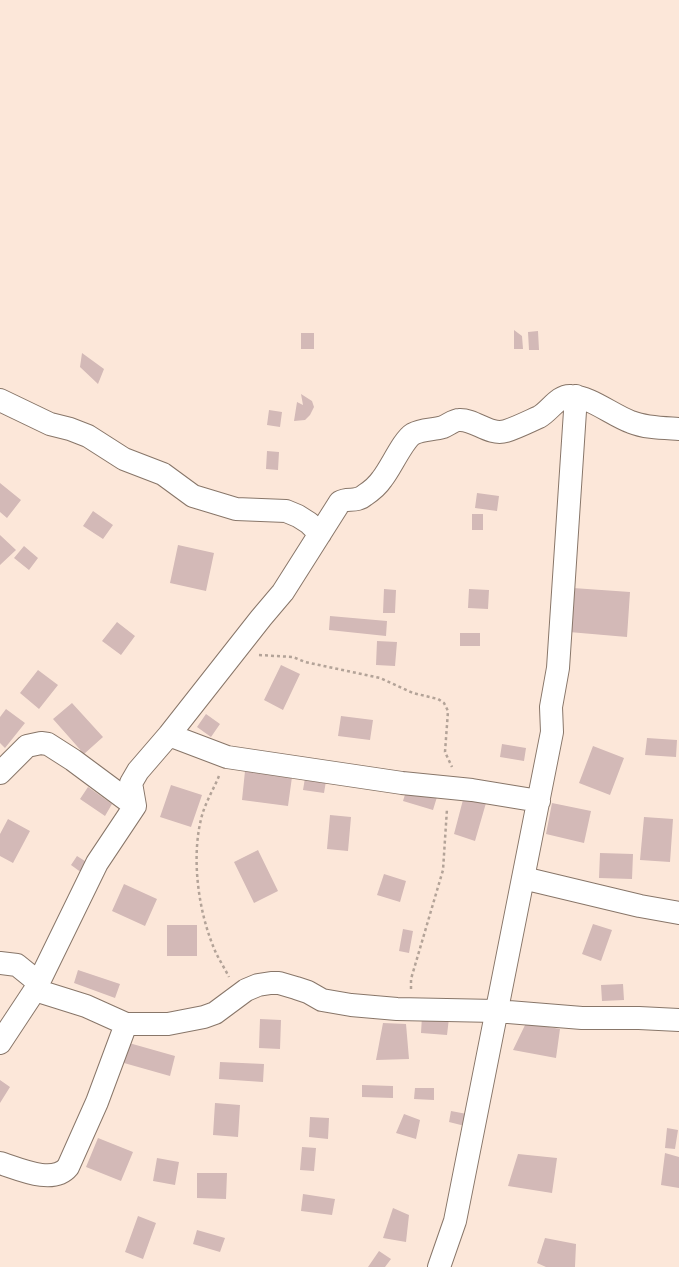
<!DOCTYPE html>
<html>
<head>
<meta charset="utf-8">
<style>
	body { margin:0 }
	canvas { display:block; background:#fce7d9 }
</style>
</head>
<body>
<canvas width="679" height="1267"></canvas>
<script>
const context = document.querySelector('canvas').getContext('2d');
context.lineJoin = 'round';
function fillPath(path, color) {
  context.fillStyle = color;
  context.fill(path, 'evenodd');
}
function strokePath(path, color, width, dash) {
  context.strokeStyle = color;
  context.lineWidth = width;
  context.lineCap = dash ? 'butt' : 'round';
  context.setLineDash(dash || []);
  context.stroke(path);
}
const building = new Path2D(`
	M514 330 522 336 523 349H514Z
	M538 331 539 350H529L528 332Z
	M301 333H314V349H301Z
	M82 353 104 369 98 384 80 367Z
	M301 394 312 401 314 407 310 415 305 420 294 421 297 402 303 405Z
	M269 410 282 412 280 427 267 425Z
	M267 451 279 452 278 470 266 469Z
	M0 483 21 500 7 518 0 512Z
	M477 493 499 496 497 511 475 508Z
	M93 511 113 525 103 539 83 526Z
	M472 514H483V530H472Z
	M0 535 16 550 0 565Z
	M178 545 214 553 206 591 170 583Z
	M24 546 38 558 29 570 14 558Z
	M573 588 630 592 627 637 569 632Z
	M384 589 396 590 395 613H383Z
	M469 589 489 590 488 609 468 608Z
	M330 616 387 621 386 636 329 630Z
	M117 622 135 636 121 655 102 641Z
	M460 633H480V646H460Z
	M377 641 397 642 395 666 376 665Z
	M281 665 300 674 283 710 264 700Z
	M38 670 58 685 39 709 20 693Z
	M72 703 103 737 84 754 53 719Z
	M6 709 25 723 5 748 0 743V717Z
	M206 714 220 724 211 737 197 727Z
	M341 716 373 720 370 740 338 736Z
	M647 738 677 740 676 757 645 755Z
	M502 744 526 748 524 761 500 757Z
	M593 746 624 758 610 795 579 783Z
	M245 771 292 777 288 806 242 800Z
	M305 778 326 781 324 793 303 790Z
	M171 785 202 795 191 827 160 817Z
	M88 787 112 804 105 816 80 799Z
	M407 788 437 797 433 810 403 801Z
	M464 796 486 803 475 841 454 834Z
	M552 803 591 811 584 843 546 834Z
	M330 815 351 817 348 851 327 849Z
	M644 817 673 819 670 862 640 860Z
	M8 819 30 831 13 863 0 856V834Z
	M258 850 278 891 254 903 234 862Z
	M600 853 633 854 632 879 599 878Z
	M77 856 88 863 82 873 71 865Z
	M384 874 406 881 400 902 377 895Z
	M124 884 157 899 145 926 112 911Z
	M593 924 612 930 601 961 582 954Z
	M167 925H197V956H167Z
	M403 929 413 931 409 953 399 951Z
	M78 970 120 984 115 998 74 983Z
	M623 984 624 1000 602 1001 601 985Z
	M422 1016 449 1018 447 1035 421 1033Z
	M260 1019 281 1020 280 1049 259 1048Z
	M383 1023 406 1024 409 1059 376 1060Z
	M526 1023 560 1029 556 1058 513 1050Z
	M129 1043 175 1056 170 1076 124 1063Z
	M220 1062 264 1064 263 1082 219 1079Z
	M0 1080 10 1087 0 1103Z
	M362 1085 393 1086V1098L362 1097Z
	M415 1088H434V1100L414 1099Z
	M215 1103 240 1105 238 1137 213 1135Z
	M451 1111 472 1115 469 1127 449 1122Z
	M404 1114 420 1120 416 1139 396 1133Z
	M310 1117 329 1118 328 1139 309 1137Z
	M667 1128 678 1130 675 1149 665 1148Z
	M98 1138 133 1152 121 1181 86 1167Z
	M302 1147 316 1148 314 1171 300 1170Z
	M665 1153 679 1157V1188L661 1185Z
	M518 1154 557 1158 552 1193 508 1186Z
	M157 1158 179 1162 175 1185 153 1181Z
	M197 1173H227L226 1199 197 1198Z
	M303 1194 335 1199 332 1215 301 1211Z
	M393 1208 409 1215 406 1242 383 1238Z
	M138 1216 156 1223 143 1259 125 1252Z
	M197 1230 225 1238 220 1252 193 1244Z
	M545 1238 576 1244 575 1267H546L537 1263Z
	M379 1251 391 1259 385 1267H368Z`);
const path = new Path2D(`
	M259 655 293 657 305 662 380 678 413 693 438 699 444 703 448 711 445 752 452 767
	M219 776C214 788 207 800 203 812 190 854 198 913 216 953 220 961 225 969 229 977
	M411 989V979L443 870 447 809`);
const minor = new Path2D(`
	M0 400 50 424 70 429 88 436 124 459 163 474 193 496 236 509 286 511 298 516 309 523 320 534
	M169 735 227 757 402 783 472 790 539 801
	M0 773 27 746 41 743 48 744 73 760 135 806
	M523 878 640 906 679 913
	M0 963 17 965 38 982
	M35 990 86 1006 126 1024H168L204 1017 215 1013 246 990 258 985 271 983H279L296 988 308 992 322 1000 351 1005 397 1009 496 1011 582 1018H639L679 1020
	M0 1043 35 990 97 863 135 806 131 783 138 771 169 735 261 618 283 592 340 502C348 497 356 503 365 495 371 491 378 485 382 479 391 468 403 440 413 434 422 429 433 430 443 427 448 425 454 420 459 420 475 419 489 436 506 431 516 428 530 421 539 417 550 411 558 395 571 396 591 397 612 415 631 422 646 428 663 428 679 429
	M0 1163C19 1169 53 1185 68 1167L97 1102 126 1024
	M439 1267 455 1221 552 732 551 707 558 668 576 396`);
fillPath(building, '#d3b9b7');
strokePath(minor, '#887669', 24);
strokePath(path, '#b3a398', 2.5, [3, 3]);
strokePath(minor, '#fff', 22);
</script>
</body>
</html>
